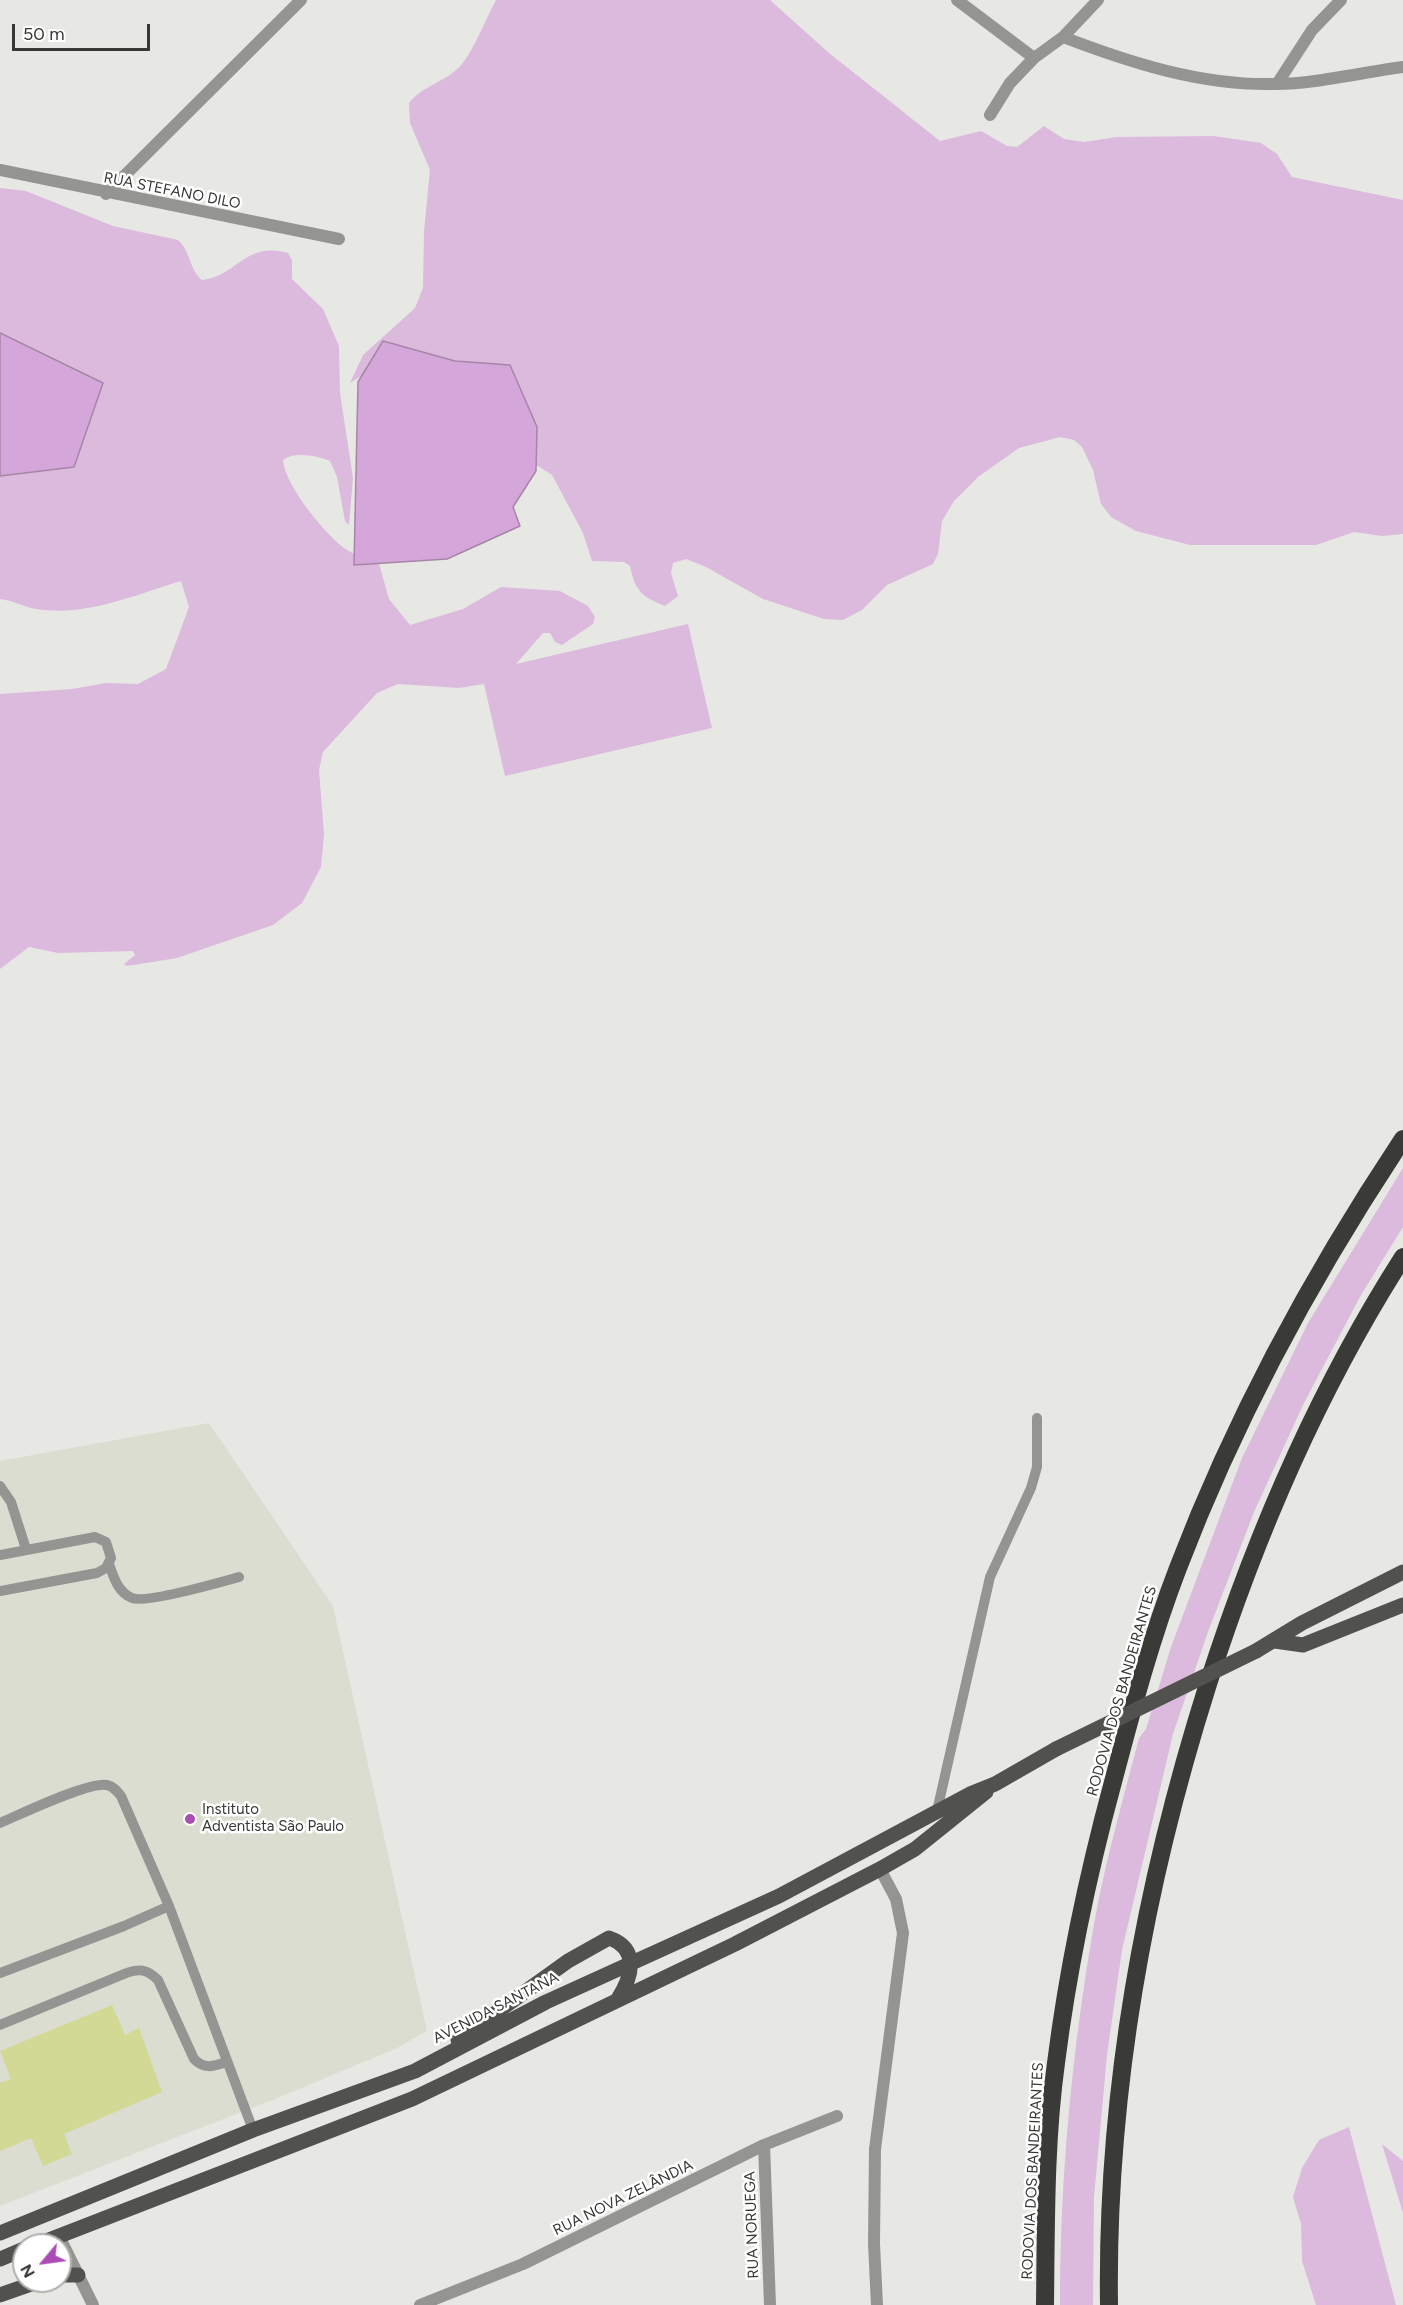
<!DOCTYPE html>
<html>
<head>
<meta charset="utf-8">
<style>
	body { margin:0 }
	#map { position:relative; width:1403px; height:2305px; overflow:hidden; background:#e7e8e3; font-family:Figtree,sans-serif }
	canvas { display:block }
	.north { position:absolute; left:12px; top:2233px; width:60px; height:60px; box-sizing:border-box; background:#fff; border:2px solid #afafae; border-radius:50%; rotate:241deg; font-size:16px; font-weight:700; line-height:24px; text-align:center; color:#373735 }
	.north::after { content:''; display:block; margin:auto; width:21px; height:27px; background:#ab4cb5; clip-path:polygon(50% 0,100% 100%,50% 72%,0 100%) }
	.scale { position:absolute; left:12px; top:24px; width:138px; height:27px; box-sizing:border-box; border:3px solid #373735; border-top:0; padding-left:8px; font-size:18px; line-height:21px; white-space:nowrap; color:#373735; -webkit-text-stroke:4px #fff; paint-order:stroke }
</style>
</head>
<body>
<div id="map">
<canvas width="1403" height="2305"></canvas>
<div class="north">N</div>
<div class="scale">50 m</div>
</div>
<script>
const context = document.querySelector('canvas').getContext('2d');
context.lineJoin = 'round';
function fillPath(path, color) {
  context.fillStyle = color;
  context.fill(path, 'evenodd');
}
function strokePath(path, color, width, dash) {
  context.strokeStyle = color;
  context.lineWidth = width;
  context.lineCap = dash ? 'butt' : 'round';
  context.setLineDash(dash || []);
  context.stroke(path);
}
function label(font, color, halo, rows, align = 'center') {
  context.font = font + ' Figtree,sans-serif';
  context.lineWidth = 5;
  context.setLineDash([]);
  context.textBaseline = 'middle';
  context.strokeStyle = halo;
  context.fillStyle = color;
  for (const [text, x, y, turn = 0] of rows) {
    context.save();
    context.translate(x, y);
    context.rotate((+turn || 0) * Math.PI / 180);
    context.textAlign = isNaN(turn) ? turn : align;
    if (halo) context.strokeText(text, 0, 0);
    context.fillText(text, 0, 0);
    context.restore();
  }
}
const built = new Path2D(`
	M209 1423 333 1606 427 2031 397 2048 280 2097 0 2206V1461Z`);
const green = new Path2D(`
	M496 0H770L829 53 940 141 981 131 1007 146 1017 147 1044 126 1064 139 1084 142 1117 137 1213 136 1261 143 1277 154 1292 177 1403 200V534L1382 536 1354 532 1316 545H1190L1136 531 1111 517 1101 504 1093 470 1082 447 1074 440 1060 437 1019 448 978 477 954 501 942 521 938 554 933 564 887 585 862 610 843 620 824 619 763 599 706 567 686 559 673 563 671 573 678 596 665 606C642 597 635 591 630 566L624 562 592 561 583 533 552 475 379 365 350 383 363 355 415 308 423 288 424 231 430 170 410 123 409 103C423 85 447 82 462 64 476 46 485 20 496 0Z
	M0 188 26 191 113 226 178 240C191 251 189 270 202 280 238 276 244 241 288 253L292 260V279L323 309 339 346 340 393 353 478 349 525 345 521 337 477 330 461C317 456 295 451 283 460 285 485 321 528 339 544 350 554 364 558 378 560L389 599 410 625 463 609 501 587 560 591 588 606 595 617 593 624 562 645 555 642 550 633H543L516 664 688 624 712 728 505 776 484 684 459 688 398 684 377 693 323 752 319 770 324 834 321 867 302 903 273 925 177 958 127 966 124 964 135 955 133 951 58 953 29 947 0 969V694L72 689 106 683 138 684 166 669 189 607 181 581C134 595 86 617 36 609 24 607 12 600 0 599V476L74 467 103 383 0 333Z
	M1403 1168V1227L1361 1295 1304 1403 1254 1512 1209 1629 1173 1734 1122 1950 1107 2055 1094 2197 1093 2305H1060C1060 2177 1072 2051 1094 1924 1105 1862 1123 1800 1139 1738L1146 1729 1171 1647 1242 1458 1308 1323Z
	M1349 2127 1396 2305H1316L1302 2261 1301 2224 1293 2197 1302 2168 1319 2140Z
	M1382 2144 1403 2161V2213Z`);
const water = new Path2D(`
	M0 333 103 383 74 467 0 476Z
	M383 341 455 361 510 365 537 427 536 471 513 507 520 526 447 559 354 565 358 382Z`);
const building = new Path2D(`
	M112 2005 125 2035 139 2028 162 2092 64 2134 72 2154 43 2166 31 2138 0 2151V2083L11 2079 0 2051Z`);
const service = new Path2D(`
	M0 1486 11 1502 26 1549
	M0 1555 95 1537 106 1542 111 1558 106 1568 97 1573 0 1591
	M109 1564C114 1578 118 1592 132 1598 145 1604 221 1582 239 1577
	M937 1811 990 1577 1031 1488 1037 1467V1418
	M0 1823C19 1815 89 1781 107 1785 113 1786 117 1791 121 1796L169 1906 253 2130
	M0 1973 124 1926 169 1906
	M0 2025 124 1974C139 1968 147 1969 158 1980L194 2059C204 2069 212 2067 226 2062`);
const minor = new Path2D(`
	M957 0 1034 58
	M1063 37C1131 63 1202 86 1276 84 1314 84 1364 72 1403 67
	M1277 84 1312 30 1341 0
	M990 115 1010 83 1034 58 1063 37 1098 0
	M0 170 339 239
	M106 194 301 0
	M764 2145 770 2305
	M59 2236 93 2305
	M420 2305 523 2264 764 2145 837 2116
	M877 2305 874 2244 875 2149 903 1933 896 1899 880 1869`);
const primary = new Path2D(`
	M1275 1641 1303 1645 1403 1605
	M1256 1651 1302 1623 1403 1572
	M458 2040 568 1961 609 1938C640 1949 632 1977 618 1999
	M0 2233 253 2130 415 2071 546 2002 779 1896 970 1794 995 1784 1056 1749
	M36 2245 412 2099 735 1944 880 1869 915 1849 986 1792
	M0 2259 24 2249
	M60 2275H78
	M0 2295 40 2281`);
const motorway = new Path2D(`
	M1045 2305C1046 2225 1045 2142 1056 2063 1068 1968 1088 1874 1113 1782 1132 1710 1151 1638 1178 1568 1236 1416 1313 1274 1403 1139
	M1109 2305C1106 2093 1144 1886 1208 1684 1256 1534 1318 1390 1403 1257`);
const primaryBridge = new Path2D(`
	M1056 1749 1256 1651`);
const markers = [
	[190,1819,6,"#ab4cb5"]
];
const streetNames = [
	["RUA STEFANO DILO",172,191,11],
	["RODOVIA DOS BANDEIRANTES",1122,1691,-74],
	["AVENIDA SANTANA",496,2008,-27],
	["RODOVIA DOS BANDEIRANTES",1033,2171,-87],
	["RUA NOVA ZELÂNDIA",623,2198,-26],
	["RUA NORUEGA",752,2225,-92]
];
const poiNames = [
	["Instituto",202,1810],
	["Adventista São Paulo",202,1827]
];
fillPath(built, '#dbddd1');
fillPath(green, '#dbbade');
fillPath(water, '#d5a6da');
strokePath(water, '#a685a8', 1.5);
fillPath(building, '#d1d995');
strokePath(service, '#949492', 10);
strokePath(minor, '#949492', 12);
strokePath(primary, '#51514e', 15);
strokePath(motorway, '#3a3a37', 18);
strokePath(primaryBridge, '#51514e', 15);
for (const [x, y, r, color] of markers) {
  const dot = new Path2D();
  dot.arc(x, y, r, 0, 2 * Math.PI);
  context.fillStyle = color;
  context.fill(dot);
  strokePath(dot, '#fff', 2);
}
label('15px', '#373735', '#fff', streetNames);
label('15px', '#373735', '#fff', poiNames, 'left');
</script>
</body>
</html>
